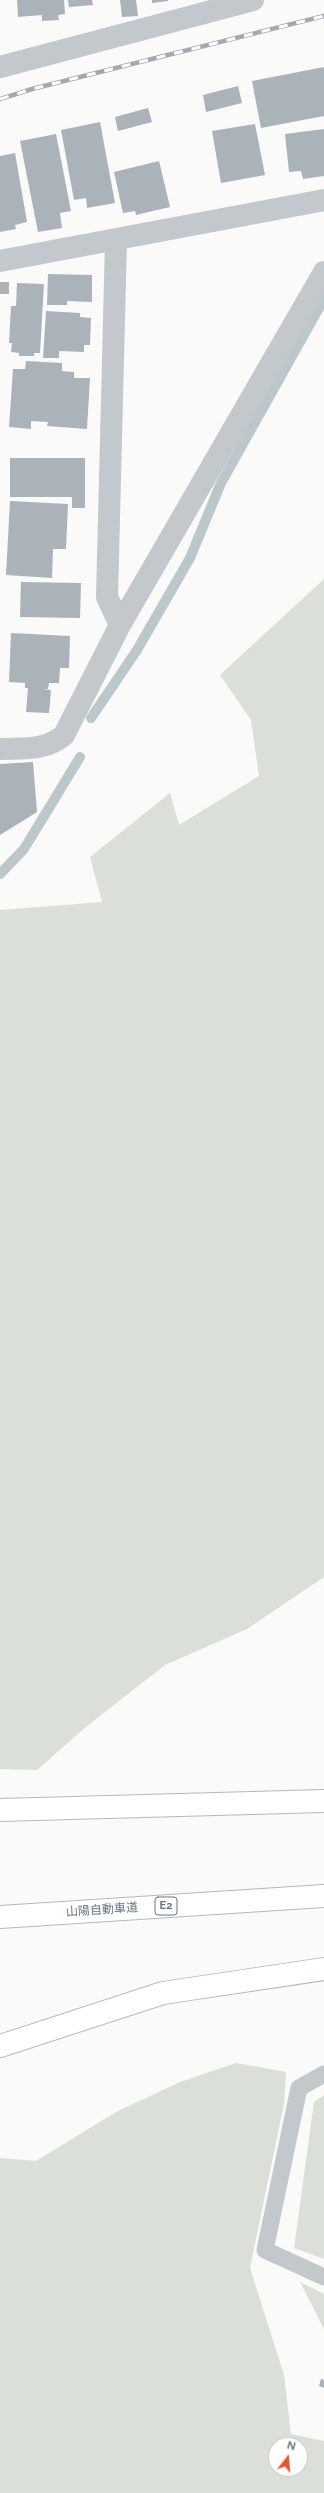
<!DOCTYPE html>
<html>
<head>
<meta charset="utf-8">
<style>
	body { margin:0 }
	#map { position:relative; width:324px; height:2493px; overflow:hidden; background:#fafaf8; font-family:Raleway,sans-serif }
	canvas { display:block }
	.north { position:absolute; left:268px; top:2437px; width:40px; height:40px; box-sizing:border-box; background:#fff; border:1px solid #c1c8cd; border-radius:50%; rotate:17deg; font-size:11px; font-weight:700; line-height:16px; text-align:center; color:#657683 }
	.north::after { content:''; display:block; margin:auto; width:14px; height:18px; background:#e4572e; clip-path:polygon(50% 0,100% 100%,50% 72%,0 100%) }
</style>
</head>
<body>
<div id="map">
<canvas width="324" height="2493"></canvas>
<div class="north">N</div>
</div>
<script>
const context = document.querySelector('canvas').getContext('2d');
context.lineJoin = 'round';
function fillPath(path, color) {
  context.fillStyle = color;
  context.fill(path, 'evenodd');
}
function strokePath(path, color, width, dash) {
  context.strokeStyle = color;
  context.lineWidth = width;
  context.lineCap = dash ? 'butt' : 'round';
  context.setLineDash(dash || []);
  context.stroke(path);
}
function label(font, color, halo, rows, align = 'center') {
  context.font = font + ' Raleway,"Noto Sans JP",sans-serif';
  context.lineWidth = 4;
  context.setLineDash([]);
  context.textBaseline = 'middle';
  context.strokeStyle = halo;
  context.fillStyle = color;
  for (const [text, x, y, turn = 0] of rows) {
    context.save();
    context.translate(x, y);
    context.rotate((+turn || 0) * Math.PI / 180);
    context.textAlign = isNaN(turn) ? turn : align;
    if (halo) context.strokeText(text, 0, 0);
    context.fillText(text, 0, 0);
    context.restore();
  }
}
const green = new Path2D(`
	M324 579V1577L247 1629 165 1665 87 1726 37 1770 0 1769V910L102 902 90 857 170 793 179 825 259 776 251 720 220 675Z
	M236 2063 286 2072 284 2104 250 2268 284 2375 291 2434 324 2441V2493H0V2158L36 2161 116 2112 180 2082ZM276 2445H300V2469H276Z
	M324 2095V2259L294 2248 314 2102Z
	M300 2282 324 2294V2329Z`);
const stream = new Path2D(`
	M91 718 137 650 190 558 221 483 324 299
	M0 874 24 849 80 757`);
const building = new Path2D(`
	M17 0H64L65 14 58 15 59 20 42 21V15L18 17Z
	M68 0H92L93 5 69 7Z
	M120 0H136L138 16 122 17Z
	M152 0H168V1L152 3Z
	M324 67V116L261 128 252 81Z
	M238 86 242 103 206 112 203 95Z
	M148 108 152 122 118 131 115 117Z
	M100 122 115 203 87 208 86 198 74 200 61 130Z
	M255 124 265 175 221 183 212 131Z
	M324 129V176L303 179 301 171 289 172 285 134Z
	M56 134 71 211 60 213 62 228 38 232 20 141Z
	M15 153 27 222 15 225 16 229 0 232V156Z
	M159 161 170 207 136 215 135 211 123 213 114 172Z
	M48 274 92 275V302L67 301V305H47Z
	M0 282H9V294H0Z
	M17 283 44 284 40 353H34V356H19V353L11 352 12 343H9L11 306H16Z
	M46 311 80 313V317L91 318 90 345H84V352L59 351V358H43Z
	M26 361 62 363V371L74 372V378H90L87 429 47 426 48 422 31 421V429L9 427 13 369H25Z
	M10 458H85V508H72V497H10Z
	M10 501 68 504 66 549H53L52 578 6 575Z
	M21 582 81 583 80 618 20 617Z
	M11 633 70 636 69 668H60L59 683H49L48 689H42L51 690 49 713 26 712 28 688H25V683L9 682Z
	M33 762 37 812 0 835V764Z
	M321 2379 324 2380V2388L319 2386Z`);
const lane = new Path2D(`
	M324 2074 299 2088 265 2250 324 2277`);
const street = new Path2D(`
	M0 67 253 0
	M116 241 107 597 120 625
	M0 261 324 200
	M0 749C23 748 46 751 64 735L120 625 324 272`);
const secondary = new Path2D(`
	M0 2046 163 1993 324 1969`);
const highway = new Path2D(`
	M0 1810 324 1801
	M0 1917 324 1896`);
const rail = new Path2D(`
	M0 99 32 89 324 16`);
const shields = [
	[166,1906,22]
];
const shieldNames = [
	["E2",166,1906]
];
const streetNames = [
	["山陽自動車道",102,1910,-4]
];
fillPath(green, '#dadfd7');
strokePath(stream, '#bbc7cb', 10);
fillPath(building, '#aab3b9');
strokePath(secondary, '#b3babf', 24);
strokePath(highway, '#b4b9bd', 24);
strokePath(lane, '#c3c8cc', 17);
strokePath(street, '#c3c8cc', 22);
strokePath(secondary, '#fff', 22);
strokePath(highway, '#fff', 22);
strokePath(rail, '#a2aab0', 4.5);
strokePath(rail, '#fff', 3, [9]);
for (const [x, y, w] of shields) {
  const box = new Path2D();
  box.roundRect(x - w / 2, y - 9, w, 18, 3);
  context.fillStyle = '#fff';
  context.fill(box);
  strokePath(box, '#657683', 1);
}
label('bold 11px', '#657683', null, shieldNames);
label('12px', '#657683', '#fff', streetNames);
</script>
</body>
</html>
